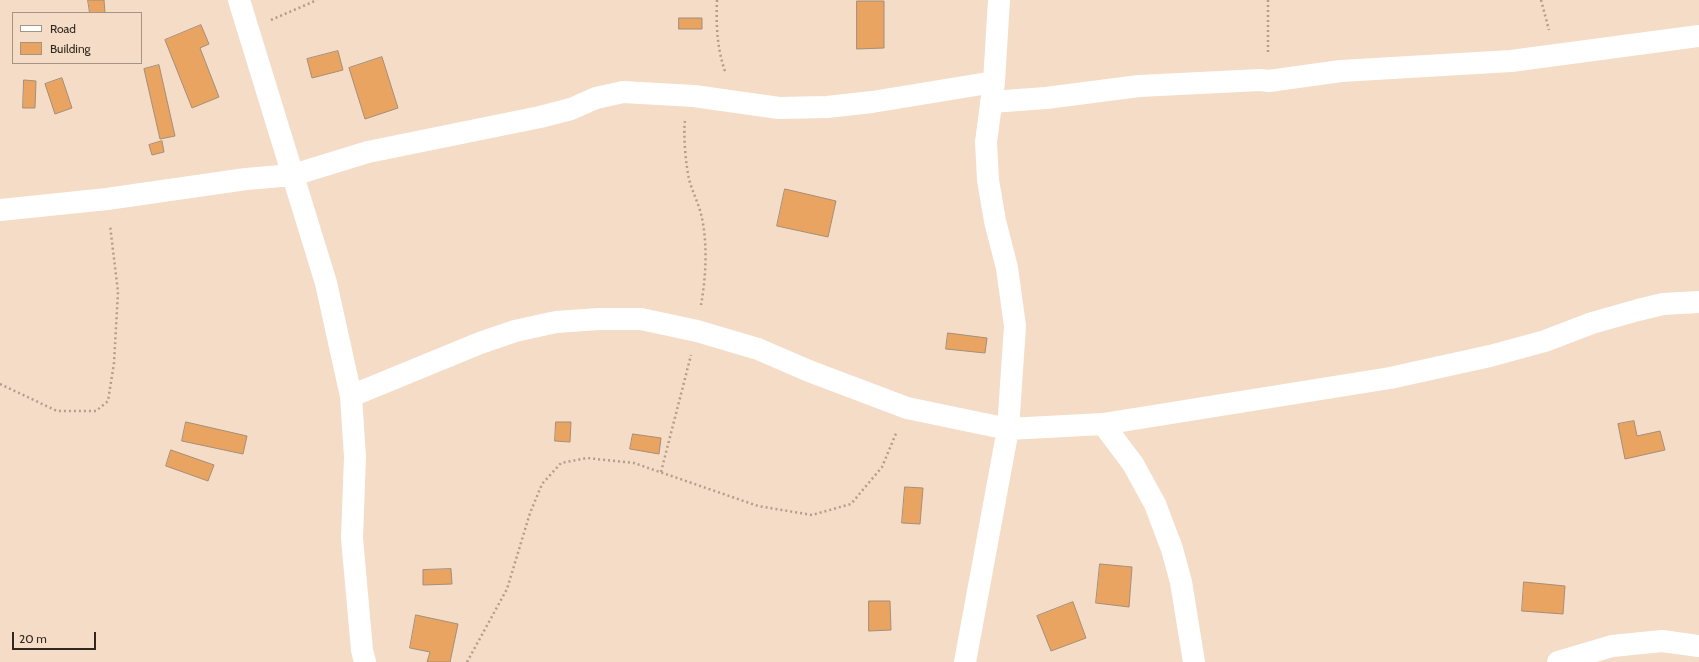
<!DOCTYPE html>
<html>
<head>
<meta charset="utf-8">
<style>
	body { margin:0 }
	#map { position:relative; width:1699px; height:662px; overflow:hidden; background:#f4dcc6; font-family:Cabin,sans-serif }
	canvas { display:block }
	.legend { position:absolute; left:12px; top:12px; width:130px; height:52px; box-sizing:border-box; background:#f4dcc6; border:1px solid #a69483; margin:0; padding:5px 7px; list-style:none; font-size:12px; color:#30271f }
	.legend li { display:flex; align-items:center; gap:8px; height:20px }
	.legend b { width:20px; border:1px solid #a69483 }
	.scale { position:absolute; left:12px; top:632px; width:84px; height:18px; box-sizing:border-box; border:2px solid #30271f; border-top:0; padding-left:5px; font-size:12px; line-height:14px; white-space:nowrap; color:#30271f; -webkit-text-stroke:3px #f4dcc6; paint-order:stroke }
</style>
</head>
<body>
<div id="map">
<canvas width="1699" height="662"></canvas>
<ul class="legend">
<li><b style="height:5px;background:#fff"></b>Road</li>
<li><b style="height:11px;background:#e8a460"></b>Building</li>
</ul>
<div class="scale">20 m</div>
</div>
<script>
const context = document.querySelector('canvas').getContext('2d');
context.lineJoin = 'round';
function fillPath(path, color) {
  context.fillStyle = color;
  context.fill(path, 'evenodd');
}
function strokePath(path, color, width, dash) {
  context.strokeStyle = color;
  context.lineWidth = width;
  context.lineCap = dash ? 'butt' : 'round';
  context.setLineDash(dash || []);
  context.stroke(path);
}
const building = new Path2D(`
	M88 0H104L105 13H90Z
	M857 1H884V48L857 49Z
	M679 18H702V29H679Z
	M201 25 209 44 200 48 219 97 192 108 165 40Z
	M338 51 343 70 312 78 307 59Z
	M382 57 398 108 365 119 349 68Z
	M159 65 175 136 160 139 144 69Z
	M62 78 72 108 55 114 45 84Z
	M24 80 36 81 35 108H23Z
	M162 141 164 152 152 155 149 145Z
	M785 189 836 201 828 237 777 226Z
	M948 333 987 338 985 353 946 349Z
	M1634 421 1637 436 1660 431 1665 450 1625 459 1618 424Z
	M186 422 247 436 243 454 182 441Z
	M556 422H571L570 442 555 441Z
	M633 434 661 438 659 454 630 449Z
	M171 450 214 465 208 481 166 466Z
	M905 487 923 488 920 524 902 523Z
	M1100 564 1132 567 1129 607 1096 603Z
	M451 569 452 584 423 585V570Z
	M1524 582 1565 586 1563 614 1522 611Z
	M869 601H890L891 630 869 631Z
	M1073 602 1086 638 1051 651 1037 616Z
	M416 615 458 624 450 662H427L430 652 410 648Z`);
const path = new Path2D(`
	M717 0C716 26 717 50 726 74
	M1268 0V55
	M1541 0 1549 30
	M271 20 317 0
	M685 121C683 134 686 166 689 179 692 191 698 202 701 214 708 243 706 277 701 305
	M0 384 57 411H96L108 401 114 363 118 292 110 225
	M661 472 691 355
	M467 662 507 589 530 513 542 484 561 463 587 458 634 463 758 506 812 515 851 504 882 467 897 431`);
const minor = new Path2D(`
	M239 0 326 283 351 396 355 457 352 538 362 650 365 662
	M991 102 1046 98 1139 86 1260 80 1269 81 1341 71 1511 61 1699 36
	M0 210 107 199 246 179 293 175 368 152 540 117 571 109 596 98 623 92 694 96 779 108 827 107 872 102 994 82
	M351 396 480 343 515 331 556 322 599 319H641L697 331 758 349 809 371 907 408 1008 429 1103 424 1390 378 1490 356 1545 341 1592 323 1638 310 1663 304 1699 302
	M1103 424 1133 464 1155 504 1172 549 1181 582 1194 662
	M965 662 1008 429 1015 326 1007 268 995 221 988 180 986 142 994 82 999 0
	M1558 662 1612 646 1662 641 1699 646`);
fillPath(building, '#e8a460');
strokePath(building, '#a48e79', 1);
strokePath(path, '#b19e8d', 2.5, [2, 3]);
strokePath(minor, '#fff', 22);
</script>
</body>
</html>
